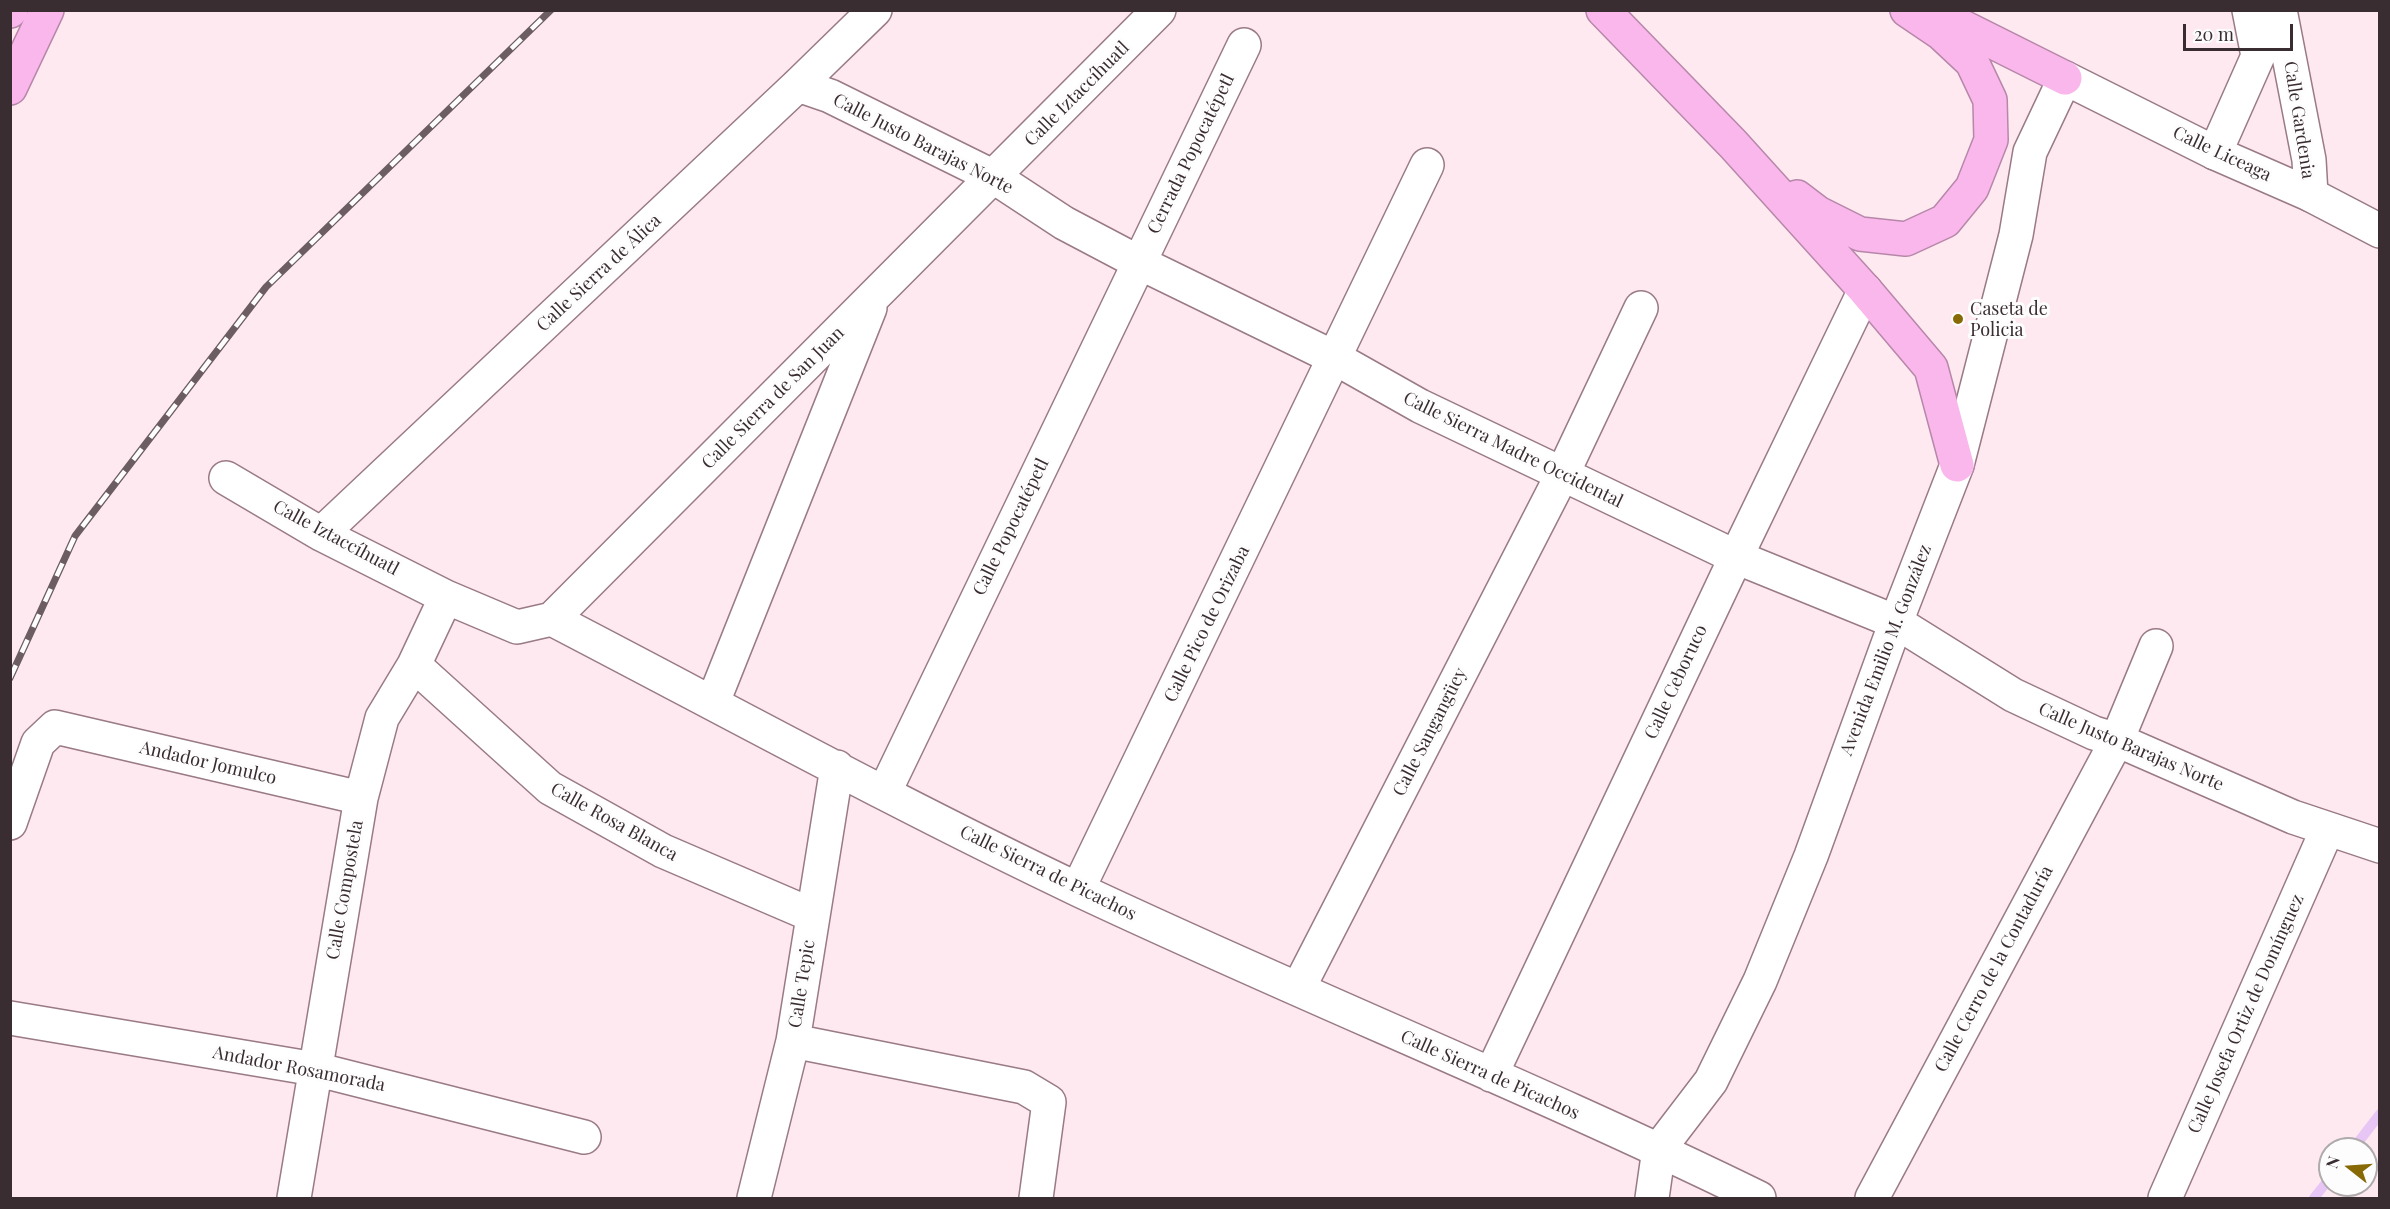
<!DOCTYPE html>
<html>
<head>
<meta charset="utf-8">
<style>
	body { margin:0 }
	#map { position:relative; width:2390px; height:1209px; overflow:hidden; background:#fee9f0; font-family:"Playfair Display",serif }
	canvas { display:block }
	.frame { position:absolute; inset:0; border:12px solid #3a2d32; pointer-events:none }
	.north { position:absolute; left:2318px; top:1137px; width:60px; height:60px; box-sizing:border-box; background:#fdfdfd; border:2px solid #afaaac; border-radius:50%; rotate:287deg; font-size:16px; font-weight:700; line-height:24px; text-align:center; color:#3a2d32 }
	.north::after { content:''; display:block; margin:auto; width:21px; height:27px; background:#876905; clip-path:polygon(50% 0,100% 100%,50% 72%,0 100%) }
	.scale { position:absolute; left:2183px; top:24px; width:110px; height:27px; box-sizing:border-box; border:3px solid #3a2d32; border-top:0; padding-left:8px; font-size:18px; line-height:21px; white-space:nowrap; color:#3a2d32; -webkit-text-stroke:4px #fdfdfd; paint-order:stroke }
</style>
</head>
<body>
<div id="map">
<canvas width="2390" height="1209"></canvas>
<div class="frame"></div>
<div class="north">N</div>
<div class="scale">20 m</div>
</div>
<script>
const context = document.querySelector('canvas').getContext('2d');
context.lineJoin = 'round';
function strokePath(path, color, width, dash) {
  context.strokeStyle = color;
  context.lineWidth = width;
  context.lineCap = dash ? 'butt' : 'round';
  context.setLineDash(dash || []);
  context.stroke(path);
}
function label(font, color, halo, rows, align = 'center') {
  context.font = font + ' "Playfair Display",serif';
  context.lineWidth = 6;
  context.setLineDash([]);
  context.textBaseline = 'middle';
  context.strokeStyle = halo;
  context.fillStyle = color;
  for (const [text, x, y, turn = 0] of rows) {
    context.save();
    context.translate(x, y);
    context.rotate((+turn || 0) * Math.PI / 180);
    context.textAlign = isNaN(turn) ? turn : align;
    if (halo) context.strokeText(text, 0, 0);
    context.fillText(text, 0, 0);
    context.restore();
  }
}
const stream = new Path2D(`
	M2353 1149 2380 1114
	M2314 1198 2330 1178`);
const street = new Path2D(`
	M2280 10 2309 160 2311 195
	M798 85 830 96 994 177 1064 223 1138 262 1335 358 1420 406 1736 557 1896 622 2013 695 2094 733 2117 740 2293 817 2380 846
	M2215 153 2258 56 2249 10
	M226 478 321 534 446 597 517 627 552 619C727 710 900 805 1079 890 1304 996 1536 1089 1759 1198
	M321 534 798 85 875 10
	M552 619 1159 10
	M414 665 550 788 663 851 812 915
	M713 702 870 308
	M884 793 1244 45
	M10 823 38 743 55 727 361 798
	M1078 889 1427 165
	M1298 989 1562 475 1641 308
	M10 1018 315 1069 584 1137
	M793 1041 1024 1087 1049 1102 1036 1198
	M1491 1075 1736 557 1865 290
	M294 1198 361 798 382 718 414 665 446 597
	M754 1198 793 1041 837 767
	M1872 1198 2117 740 2156 646
	M2165 1198 2327 830`);
const secondary = new Path2D(`
	M1652 1198 1659 1149 1711 1081 1760 981 1811 856 1896 622 1957 465 2016 235 2030 152 2065 78 2215 153 2311 195 2380 231`);
const highway = new Path2D(`
	M1603 10 1733 144 1865 290 1931 368 1957 465
	M10 11 11 10
	M1935 13 2065 78
	M10 88 47 10
	M1797 197 1818 213 1860 234 1906 239 1945 221 1972 188 1991 140 1990 100 1972 62 1941 33 1907 10`);
const rail = new Path2D(`
	M10 678 75 536 266 287 551 10`);
const markers = [
	[1958,319,6,"#876905"]
];
const streetNames = [
	["Calle Iztaccíhuatl",1077,94,-45],
	["Calle Gardenia",2299,120,81],
	["Calle Justo Barajas Norte",923,144,27],
	["Cerrada Popocatépetl",1191,154,-64],
	["Calle Liceaga",2222,154,25],
	["Calle Sierra de Álica",599,273,-43],
	["Calle Sierra de San Juan",773,398,-45],
	["Calle Sierra Madre Occidental",1513,450,26],
	["Calle Popocatépetl",1011,527,-64],
	["Calle Iztaccíhuatl",336,538,28],
	["Calle Pico de Orizaba",1207,624,-64],
	["Avenida Emilio M. González",1886,650,-69],
	["Calle Ceboruco",1676,682,-65],
	["Calle Sangangüey",1430,732,-63],
	["Calle Justo Barajas Norte",2131,747,23],
	["Andador Jomulco",208,763,13],
	["Calle Rosa Blanca",614,822,29],
	["Calle Sierra de Picachos",1048,873,26],
	["Calle Compostela",345,890,-80],
	["Calle Cerro de la Contaduría",1994,969,-62],
	["Calle Tepic",802,984,-81],
	["Calle Josefa Ortiz de Domínguez",2246,1014,-66],
	["Andador Rosamorada",299,1069,11],
	["Calle Sierra de Picachos",1490,1075,24]
];
const poiNames = [
	["Caseta de",1970,309],
	["Policia",1970,330]
];
strokePath(stream, '#e7c5f5', 10);
strokePath(street, '#997a86', 36);
strokePath(secondary, '#997a86', 36);
strokePath(highway, '#b787aa', 36);
strokePath(street, '#fff', 33);
strokePath(secondary, '#fff', 33);
strokePath(highway, '#fab7eb', 33);
strokePath(rail, '#6c5d62', 7);
strokePath(rail, '#fdfdfd', 4.5, [14]);
for (const [x, y, r, color] of markers) {
  const dot = new Path2D();
  dot.arc(x, y, r, 0, 2 * Math.PI);
  context.fillStyle = color;
  context.fill(dot);
  strokePath(dot, '#fdfdfd', 2);
}
label('18px', '#3a2d32', '#fdfdfd', streetNames);
label('18px', '#3a2d32', '#fdfdfd', poiNames, 'left');
</script>
</body>
</html>
